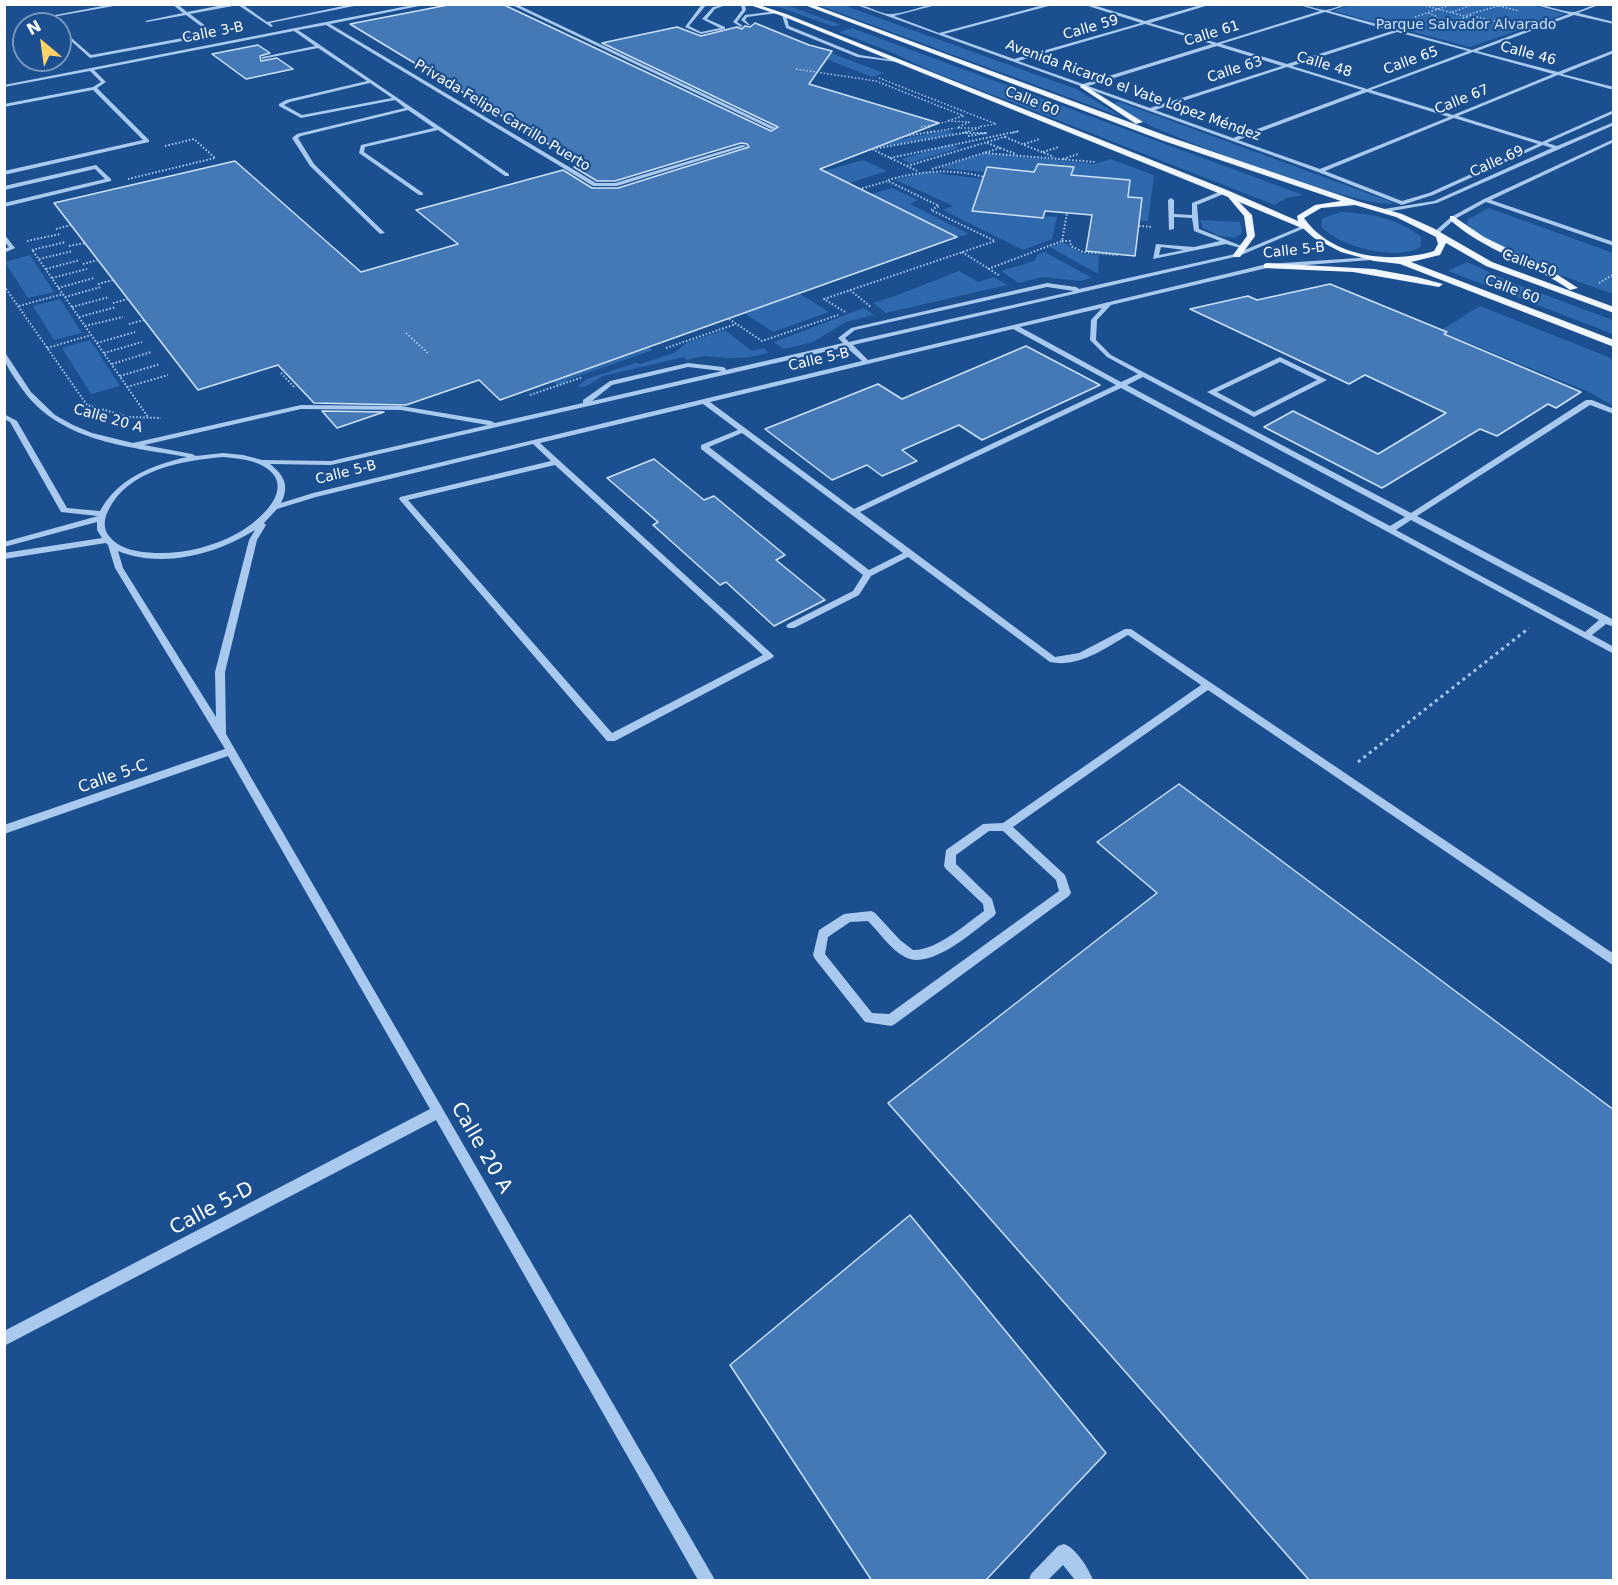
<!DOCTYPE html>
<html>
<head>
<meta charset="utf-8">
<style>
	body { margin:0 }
	#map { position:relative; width:1618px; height:1585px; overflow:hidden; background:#1b4f8f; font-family:"DejaVu Sans",sans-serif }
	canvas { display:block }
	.frame { position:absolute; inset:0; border:6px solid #fff; pointer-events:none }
	.north { position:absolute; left:12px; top:12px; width:60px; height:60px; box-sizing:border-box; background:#1b4f8f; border:2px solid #7695bc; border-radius:50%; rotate:331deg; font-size:16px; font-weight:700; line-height:24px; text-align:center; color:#fff }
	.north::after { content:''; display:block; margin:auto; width:21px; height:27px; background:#ffd166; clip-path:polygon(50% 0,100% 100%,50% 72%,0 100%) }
</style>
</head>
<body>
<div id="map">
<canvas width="1618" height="1585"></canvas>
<div class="frame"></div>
<div class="north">N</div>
</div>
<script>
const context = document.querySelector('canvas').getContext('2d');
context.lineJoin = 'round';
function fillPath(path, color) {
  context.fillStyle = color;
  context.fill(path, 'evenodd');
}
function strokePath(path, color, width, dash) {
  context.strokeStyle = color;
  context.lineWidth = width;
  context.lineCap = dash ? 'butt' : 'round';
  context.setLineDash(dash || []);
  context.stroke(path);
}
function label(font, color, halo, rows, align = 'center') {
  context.font = font + ' "DejaVu Sans",sans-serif';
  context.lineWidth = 4.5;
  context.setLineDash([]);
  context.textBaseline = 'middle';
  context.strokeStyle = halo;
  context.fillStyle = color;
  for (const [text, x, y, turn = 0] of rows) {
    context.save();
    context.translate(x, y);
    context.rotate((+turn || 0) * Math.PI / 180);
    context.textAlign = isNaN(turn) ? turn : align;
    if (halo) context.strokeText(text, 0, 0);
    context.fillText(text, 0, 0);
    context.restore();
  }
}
const green = new Path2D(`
	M1354 4H1528L1565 14 1470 47 1333 11Z
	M765 5H786L841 25 832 26 782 8Z
	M818 5H843L1076 89 1122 117Z
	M852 28 1303 195 1286 198 1275 205 929 70 891 52 839 32Z
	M826 51 884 73 872 77 826 59Z
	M1120 102 1394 203C1369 212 1176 139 1145 123 1134 118 1124 110 1114 103Z
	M949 130 955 134 874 148 896 140Z
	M951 144 959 148 909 163 901 159Z
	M985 153 1095 164 1110 159 1154 175 1148 221H1139L1142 198 1128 197 1130 180 1071 175 1073 167 1039 164 1035 170 1046 173 987 167 985 172 939 168Z
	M863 160 887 171 849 183 824 171Z
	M927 172 983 179 972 211 1057 217 1052 239 1023 250 943 210 953 206 896 180Z
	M892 188 918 200 910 204 969 234 957 237 871 194Z
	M1489 208 1613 253V294L1549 271 1477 234 1467 224 1468 219Z
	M1341 212C1367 213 1401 219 1421 237V246C1402 263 1333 246 1321 225L1323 218Z
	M1200 220 1240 222 1242 233 1235 238 1217 235 1203 228Z
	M1063 242 1081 253 1099 255 1098 274 1050 247Z
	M1045 252 1092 278 1080 281 1043 277 1019 283 1001 271 1034 261 1038 254Z
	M30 255 54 292 28 298 5 262Z
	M1467 262 1513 283 1613 320V334L1448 271Z
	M959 271 978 282 994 277 1007 285 886 313 873 303C903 294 930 282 959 271Z
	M800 294 829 312 773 332 744 313Z
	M60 299 82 333 54 340 33 306Z
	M1480 306 1613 359V406L1589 392 1440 331Z
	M864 308 874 315 846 322 813 342 784 349 774 342Z
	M725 330 752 351 764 348 768 353 750 357 730 358 703 356 687 360 684 357 603 376 585 387 578 386 587 379 635 363 641 364 674 353 688 342Z
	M90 340 120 386 91 394 62 348Z
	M648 347 653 350 567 380 568 382 558 386 552 381Z`);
const building = new Path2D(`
	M453 4H502L771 131 778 127 602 43 677 27 701 36 737 27 742 29 745 26 750 27 755 23 809 45 832 51 809 84 939 123 820 169 957 237 500 400 479 380 406 405 314 403 278 365 198 390 54 203 235 161 361 272 458 244 416 210 563 170 592 188H618L749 147 747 144 741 143 615 181H597L574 167 583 165 350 24Z
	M258 45 270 53 260 56 261 61 277 58 293 69 246 79 212 54Z
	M1038 164 1074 167 1071 175 1130 180 1128 197 1142 198 1135 256 1086 251 1092 215 1045 211 1043 218 972 211 987 167 1034 172Z
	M1330 284 1447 332 1444 334 1581 392 1556 408 1548 404 1497 436 1480 429 1382 488 1264 427 1293 411 1378 454 1446 413 1365 375 1349 384 1190 309 1248 296 1257 300Z
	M1026 346 1100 385 982 440 959 425 902 450 917 461 882 476 867 465 832 480 765 429 878 384 902 399Z
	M322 411 384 412 337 428Z
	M654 459 704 500 714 496 785 555 776 560 825 600 774 626 726 582 720 585 653 525 658 522 607 478Z
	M1179 784 1614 1110V1581H1310L888 1103 1157 893 1097 842Z
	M910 1215 1106 1453 985 1581H872L730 1365Z`);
const pathFar2 = new Path2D(`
	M1419 4 1468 17
	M1499 6 1519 11
	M1452 12 1475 4
	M1428 13 1436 16 1437 18 1432 21
	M1415 17 1453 4
	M1495 21 1467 15 1505 4
	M1446 24 1467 17
	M796 69 876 81 964 116
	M879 78 996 124 978 127
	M963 116 947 121 969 122 957 128H979L964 133
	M921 127 946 122
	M927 133 955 128
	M1012 133 1019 131`);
const pathFar1 = new Path2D(`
	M906 136 936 131
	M968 136 987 133H963L969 131
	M1005 137 1054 157
	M987 143 1016 154
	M1024 144 1040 139
	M165 146 194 139 215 158
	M872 149 917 171
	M873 149 963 133
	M1043 152 1059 147
	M985 153 1095 162
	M890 158 1019 131
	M1063 159 1078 154
	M907 166 1007 136
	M932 169 1000 148
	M128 179 215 158
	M888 180C921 171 951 168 984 177
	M1139 226 1153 227
	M56 229 71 225
	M27 241 60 234
	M1062 241H1070L1071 246 1083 252 1118 255
	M69 246 85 243
	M32 250 66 242
	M33 251 148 417
	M962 252 1000 276
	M39 259 73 251
	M83 264 98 260
	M46 269 80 260
	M988 269 1062 241 1067 213
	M52 278 87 269
	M1599 283 1614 274
	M98 284 113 280
	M4 286 87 405 129 417 161 418
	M58 288 94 278
	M850 290 871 307
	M65 297 101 287
	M113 303 128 299
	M19 306 63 294
	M72 307 109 297
	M845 312 824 299 995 241 931 210 939 206 888 181 860 189
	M79 317 116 307
	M729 319 762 341 838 315
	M129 324 144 320
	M85 326 123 317
	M406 333 429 354
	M97 343 135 332
	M47 348 91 335
	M666 348 736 324
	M104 353 142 342
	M112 364 151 352
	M281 373 295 388
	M120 376 160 364
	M127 387 168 375
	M530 395 583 377`);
const path = new Path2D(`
	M1358 762 1529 628`);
const minor = new Path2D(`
	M113 4H125L47 18 45 17Z
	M172 4H177L187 12 228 4H242L267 22 353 4H364L270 23 273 26 271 27 238 5 190 14 215 33V35L90 58 60 31V28L91 55 210 33 186 15 147 22 145 21 183 13Z
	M418 4H429L330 24 596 183H615L742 145 747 146 617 186H593L326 25 298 30 509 174V176H505L438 130 365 147 364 152 423 193V195H419L359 153 361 145 434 128 408 110 301 136 298 138 314 164 385 233 380 234 310 166 292 138 297 134 405 108 395 100 301 118 279 106V104L286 100 367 81 318 48 262 59V57L315 46 294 31 94 70 106 82 97 88 149 140V142L4 175V171L143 140 93 90 4 107V104L93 87 101 82 90 71 4 87V85ZM370 83 392 98 302 115 284 105 290 102Z
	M510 4H516L776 128 771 129Z
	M702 4H707L689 26 701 32 720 28 702 19 713 7 728 4 715 9 707 19 725 27V29L701 34 685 27Z
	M741 4H745L746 10 737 22 743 26 741 27 733 22 742 10Z
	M854 4C867 4 880 15 892 14 908 13 923 4 940 4L894 16 939 33 1047 4H1056L944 34 1014 59 1141 23 1082 4H1090L1145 21 1204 4H1212L1150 23 1217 43 1320 11 1296 4C1306 4 1316 10 1326 10 1334 9 1341 4 1350 4L1329 11 1472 50 1569 14 1532 4C1546 4 1558 11 1572 12 1581 12 1591 4 1601 4L1578 13 1614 22V24L1574 15 1477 51 1558 72 1614 50V53L1562 74 1614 87V90L1558 75 1458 116 1542 142 1614 110V113L1547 143 1557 146 1614 122V125L1437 203 1386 212 1383 210 1384 209 1434 201 1552 148 1543 145 1433 195 1402 205 1318 172ZM1325 12 1392 31 1287 64 1221 44ZM1145 24 1212 44 1083 84 1018 61ZM1397 32 1468 51 1367 89 1292 66ZM1217 46 1282 66 1150 108 1088 86ZM1473 52 1553 74 1453 115 1371 90ZM1287 67 1362 90 1233 138 1155 110ZM1367 92 1449 117 1320 169 1238 140ZM1454 118 1538 144 1429 193 1402 201 1325 171Z
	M777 11 778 13 747 17 745 20 750 25H748L741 20 745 15Z
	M784 14 786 15 789 26 860 55 899 61 897 62 857 57 786 28 782 15Z
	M1614 139V142L1491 200 1614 242V246L1486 202 1455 219 1438 234 1433 233 1451 217 1484 199Z
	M96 165 111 179V181L4 207V203L105 179 95 169 4 190V186Z
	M1224 190 1226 191V193L1197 205 1199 229 1244 247V249L1226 244 1153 259 1156 244 1194 247 1220 241 1194 231 1192 218 1174 217V229L1169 230 1168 200 1171 198 1174 200V214L1192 215V203ZM1161 247 1184 250 1159 255Z
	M1302 226 1307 227 1239 256 853 345 868 360 1267 264 1373 257V259L1371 260 1267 268 1111 305 1097 320 1096 340 1111 355 1411 513 1586 400H1592L1614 409V414L1590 405 1417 516 1614 620V627L1606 624 1592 635 1614 647V654L1121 388 860 512 1055 657 1079 653 1125 629H1131L1614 954V966L1208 690 1013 827 1065 875 1071 893 1069 896 895 1024 891 1026 865 1022 815 959 813 955 819 930 844 914 871 911 875 913 900 940 913 950C936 951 966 924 984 911L983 904 946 869 944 866 946 850 983 824 1003 823 1201 685 1128 635C1104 649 1078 668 1050 662L908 557 871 576 859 595 794 628H788L786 626 788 624 853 591 863 575 701 449V445L738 430 703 404 540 443 772 654 774 656 772 658 615 741H607L399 499 400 497 551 461 533 444 316 497 277 509 264 523 266 525 257 540 225 672 226 734 715 1580H698L436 1120 4 1346V1331L430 1109 228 756 4 834V825L225 749 115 568 108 545 106 543 4 559V553L102 538 97 530V522L4 547V542L98 516 61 512 10 422 4 419V414L17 421 67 508 100 511C118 478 152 465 187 457 126 446 58 442 20 386 13 375 4 365 4 353L6 354 31 392 55 415 73 425 92 433 133 443 301 405 401 406 491 421 495 423 583 403V400L610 381 688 363 723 367 725 368 726 370 843 343 838 338 851 328 1047 283 1076 287 1079 289 1235 254ZM1047 287 1074 291 849 342 845 338 855 330ZM1102 308 1091 320 1090 340 1107 357 1138 374 1121 382 1020 327ZM1013 329 1116 385 854 509 710 402ZM846 347 862 361 313 493 281 503C290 486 284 475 270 464L331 465ZM688 367 722 371 592 401 612 385ZM1143 377 1405 517 1390 526 1127 385ZM301 409 401 410 488 425 331 461 262 460 243 455 223 453 196 456 192 454 144 445ZM742 433 903 553 869 570 709 447ZM223 457C233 458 244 459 254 462 303 480 265 518 238 533 212 547 184 554 155 553 139 552 120 550 109 536 103 529 104 519 108 511 128 469 182 461 223 457ZM555 465 763 655 612 733 408 500ZM1411 520 1599 620 1585 632 1396 530ZM255 530 249 540 215 672 216 717 123 568 118 551C162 569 217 554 255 530ZM989 831H1003L1056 880 1059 891 889 1014 872 1013 825 954 828 937 850 922 868 921C880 933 890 949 905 957 930 971 974 931 994 916L996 913 992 899 956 864V855Z
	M4 234 15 248 4 253V249L9 247 4 241Z
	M1280 357 1327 380 1254 417 1207 392ZM1280 362 1317 380 1254 412 1217 392Z
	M1064 1544C1076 1548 1089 1569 1093 1580H1075L1063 1565 1048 1580H1029L1031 1574 1058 1546Z`);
const major = new Path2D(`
	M747 4H756L786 14 1227 190 1298 221 1297 216 1315 205 1341 201 1161 140 802 4H811L1167 136 1357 201 1402 214 1433 228 1492 262 1614 307V313L1486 266 1446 243 1440 255 1411 262 1614 340V347L1400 264 1374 261 1341 252 1314 238 1304 229 1239 202 1252 215 1255 236 1240 257H1234L1233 255 1247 236 1244 216 1228 197 782 16ZM1355 205 1396 217 1436 237 1438 244 1434 251C1391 264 1332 258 1304 218L1321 208Z
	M1082 84 1084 85 1143 122 1136 124 1080 87Z
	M1453 216 1484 237 1547 268 1578 288 1570 290C1532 263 1485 251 1450 220V216Z
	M1267 263 1374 269 1417 277 1443 284 1439 287 1353 272 1264 268V264Z`);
const farParknames = [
	["Parque Salvador Alvarado",1466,25]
];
const farStreetnames = [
	["Calle 59",1091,28,-16],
	["Calle 3-B",213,33,-11],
	["Calle 61",1212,34,-17],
	["Calle 46",1528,54,15],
	["Calle 65",1411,61,-20],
	["Calle 48",1324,65,17],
	["Calle 63",1235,70,-18],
	["Avenida Ricardo el Vate López Méndez",1133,91,20],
	["Calle 67",1462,100,-22],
	["Calle 60",1032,102,22],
	["Privada Felipe Carrillo Puerto",502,116,31],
	["Calle 69",1497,162,-24],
	["Calle 5-B",1294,251,-6],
	["Calle 50",1529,264,20],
	["Calle 60",1512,290,21],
	["Calle 5-B",819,360,-13],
	["Calle 20 A",108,419,16],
	["Calle 5-B",346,473,-14]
];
const streetNames = [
	["Calle 5-C",113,777,-19]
];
const nearStreetnames = [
	["Calle 20 A",481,1148,60],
	["Calle 5-D",212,1209,-28]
];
fillPath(green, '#2e69ad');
fillPath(building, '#4478b7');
strokePath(building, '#cfe3fa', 1.5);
strokePath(pathFar2, '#a9c9ee', 1.5, [1.5, 2]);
strokePath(pathFar1, '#a9c9ee', 2, [1.5, 2]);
strokePath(path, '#a9c9ee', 3, [3, 4]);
fillPath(minor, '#a9c9ee');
fillPath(major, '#f0f6ff');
label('14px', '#cfe3fa', '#1b4f8f', farParknames);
label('14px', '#fff', '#1b4f8f', farStreetnames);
label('16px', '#fff', '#1b4f8f', streetNames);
label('20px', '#fff', '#1b4f8f', nearStreetnames);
</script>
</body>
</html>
